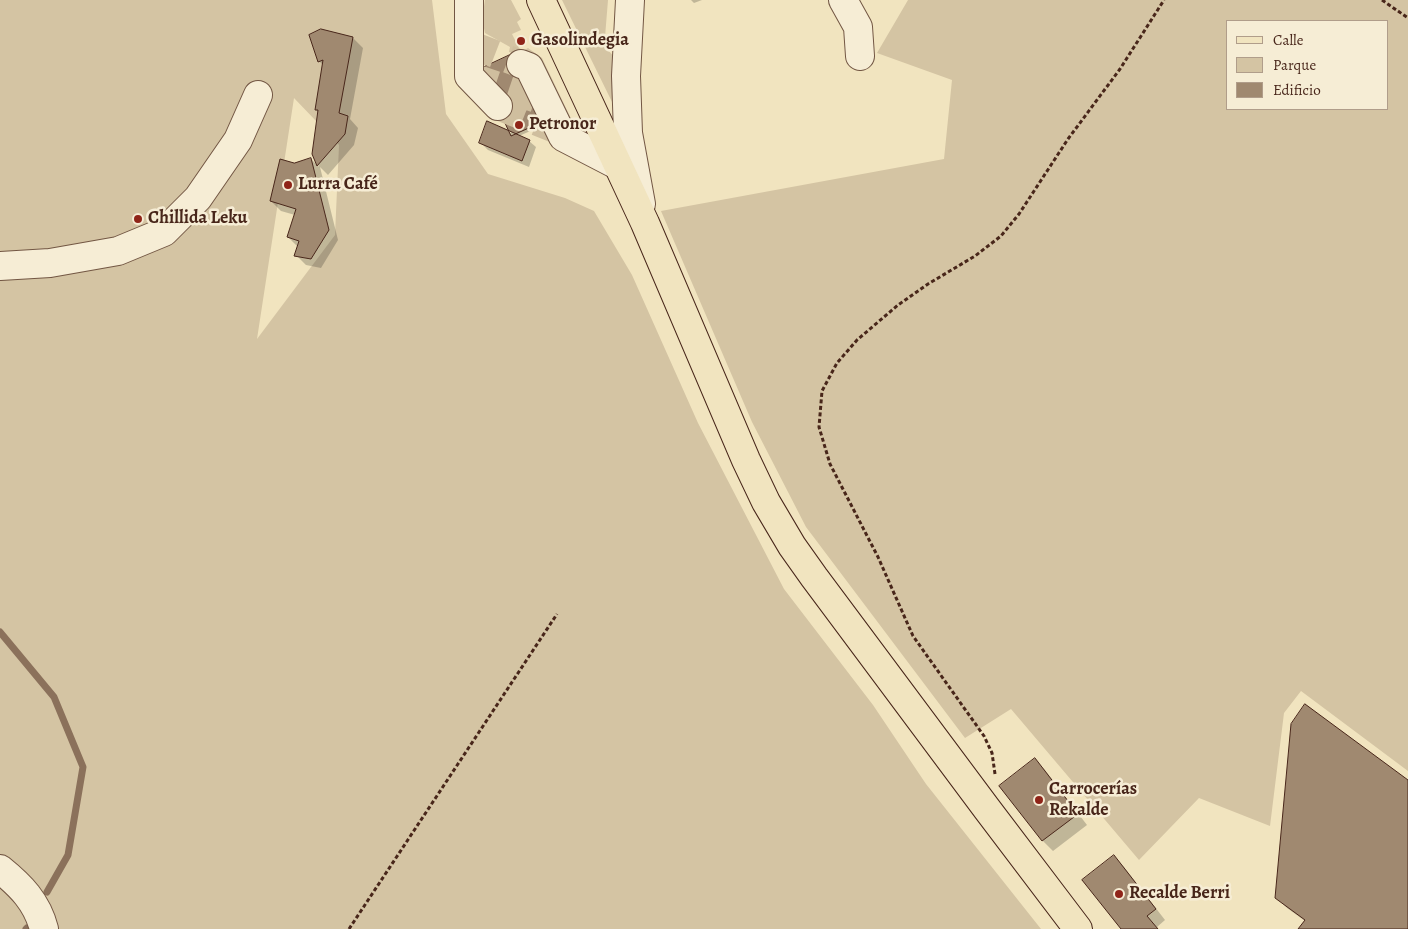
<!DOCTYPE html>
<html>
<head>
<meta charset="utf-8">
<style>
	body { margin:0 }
	#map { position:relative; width:1408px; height:929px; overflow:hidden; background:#f1e4bf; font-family:Alegreya,serif }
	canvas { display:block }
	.legend { position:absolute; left:1226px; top:20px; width:162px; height:90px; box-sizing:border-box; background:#f6edd5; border:1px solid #b09d8a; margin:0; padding:6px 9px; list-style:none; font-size:15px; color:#48261a }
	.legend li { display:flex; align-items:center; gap:10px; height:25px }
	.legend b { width:25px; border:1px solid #b09d8a }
</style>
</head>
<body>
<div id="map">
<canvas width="1408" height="929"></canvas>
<ul class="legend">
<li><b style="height:6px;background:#f1e4bf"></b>Calle</li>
<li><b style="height:14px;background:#d4c4a3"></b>Parque</li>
<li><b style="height:14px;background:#a08970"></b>Edificio</li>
</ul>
</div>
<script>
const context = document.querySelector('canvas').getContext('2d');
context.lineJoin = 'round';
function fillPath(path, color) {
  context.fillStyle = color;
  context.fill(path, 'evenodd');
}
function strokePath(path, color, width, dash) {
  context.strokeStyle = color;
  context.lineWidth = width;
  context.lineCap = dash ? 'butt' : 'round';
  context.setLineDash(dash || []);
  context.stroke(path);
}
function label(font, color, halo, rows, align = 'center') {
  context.font = font + ' Alegreya,serif';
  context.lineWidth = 5;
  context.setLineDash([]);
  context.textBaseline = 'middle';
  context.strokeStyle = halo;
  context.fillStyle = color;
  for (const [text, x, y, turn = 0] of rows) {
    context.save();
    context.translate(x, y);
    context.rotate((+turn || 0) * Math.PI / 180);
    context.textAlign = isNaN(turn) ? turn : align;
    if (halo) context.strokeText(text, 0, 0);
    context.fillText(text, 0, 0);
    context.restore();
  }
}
const green = new Path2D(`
	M0 0H432L446 114 488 174 565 198 594 211 632 275 698 423 784 589 873 705 926 784 1041 929H0ZM294 98 339 145 335 235 257 339Z
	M485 0H511L521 19 517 22 521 30 512 34 521 52 528 48 542 58 577 131 570 126 519 54 509 52 510 47 485 33 482 19Z
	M562 0H608L605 37 608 50 615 58 614 106Z
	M908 0H1408V771L1301 691 1284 713 1270 826 1199 798 1139 860 1011 709 965 738 806 527 752 422 661 211 944 159 952 80 877 53ZM1387 21V109H1227V21Z`);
const shadow = new Path2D(`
	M691 0H702L694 3Z
	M353 38 363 48 350 119 358 128 354 145 328 175 320 167 338 240 321 268 306 265 296 255 298 247 288 237 295 215 281 211 271 201 294 164 311 159 319 167 313 154 319 113 316 110 323 65 319 61Z
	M482 69 544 125 519 136 529 141 536 147 529 167 488 150 481 143 511 133Z
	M1035 760 1045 770 1087 825 1053 851 1043 841 1001 786Z
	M1408 782V929H1299L1305 921 1287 908 1276 897Z
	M1113 856 1124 867 1165 920 1157 927 1158 929H1122Z`);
const stream = new Path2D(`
	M0 632 54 697 83 767 68 855 47 892
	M26 929 27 928`);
const building = new Path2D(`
	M321 29 353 37 339 113 348 116 345 134 317 166 312 154 318 110H315L323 60 318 62 309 35Z
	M510 55 542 122 511 136 480 69Z
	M487 121 530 140 522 161 479 143Z
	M311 158 329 230 311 259 294 256 299 241 287 237 296 209 270 201 280 159 294 163Z
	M1305 704 1408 780V929H1298L1305 920 1275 898 1291 724Z
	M1035 758 1078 814 1042 841 999 786Z
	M1114 855 1156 909 1147 916 1158 929H1121L1082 880Z`);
const minorTunnel = new Path2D(`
	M469 44 521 64
	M469 76 546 102
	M498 106 560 131`);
const path = new Path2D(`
	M1382 0 1408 18
	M995 774 992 753 984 736 913 636 878 557 830 464 819 427 822 391 837 363 857 340 898 305 928 284 975 256 1001 236 1019 214 1068 139 1120 69 1164 0
	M349 929 557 614`);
const minor = new Path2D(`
	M469 0V76L498 106
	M630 0 626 76 628 133 641 204
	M843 0 858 27 860 56
	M521 64 529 67 563 137 619 166
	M0 266 50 263 118 251 164 232 198 198 238 140 258 95
	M0 869C21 886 37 902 44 929`);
const major = new Path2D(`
	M541 0 645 223 746 460 766 502 792 546 814 577 987 809 1078 929`);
const markers = [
	[521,41,5,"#8f2418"],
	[519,125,5,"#8f2418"],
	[288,185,5,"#8f2418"],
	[138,219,5,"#8f2418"],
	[1039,800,5,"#8f2418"],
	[1119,894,5,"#8f2418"]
];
const poiNames = [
	["Gasolindegia",531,41],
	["Petronor",529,125],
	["Lurra Café",298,185],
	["Chillida Leku",148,219],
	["Carrocerías",1049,790],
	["Rekalde",1049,811],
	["Recalde Berri",1129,894]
];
fillPath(green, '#d4c4a3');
fillPath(shadow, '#0003');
strokePath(stream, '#8b715b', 7);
fillPath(building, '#a08970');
strokePath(building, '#48261a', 1);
strokePath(minorTunnel, '#cfbe9e', 28, [28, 14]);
strokePath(minor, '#725643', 30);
strokePath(major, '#48261a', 30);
strokePath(path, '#48261a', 3, [4, 2.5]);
strokePath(minor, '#f6edd5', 28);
strokePath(major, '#f1e4bf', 28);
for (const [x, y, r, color] of markers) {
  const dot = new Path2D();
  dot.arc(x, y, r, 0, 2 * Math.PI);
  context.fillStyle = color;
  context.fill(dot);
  strokePath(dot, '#f6edd5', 2);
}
label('bold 18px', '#48261a', '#f6edd5', poiNames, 'left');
</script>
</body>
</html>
